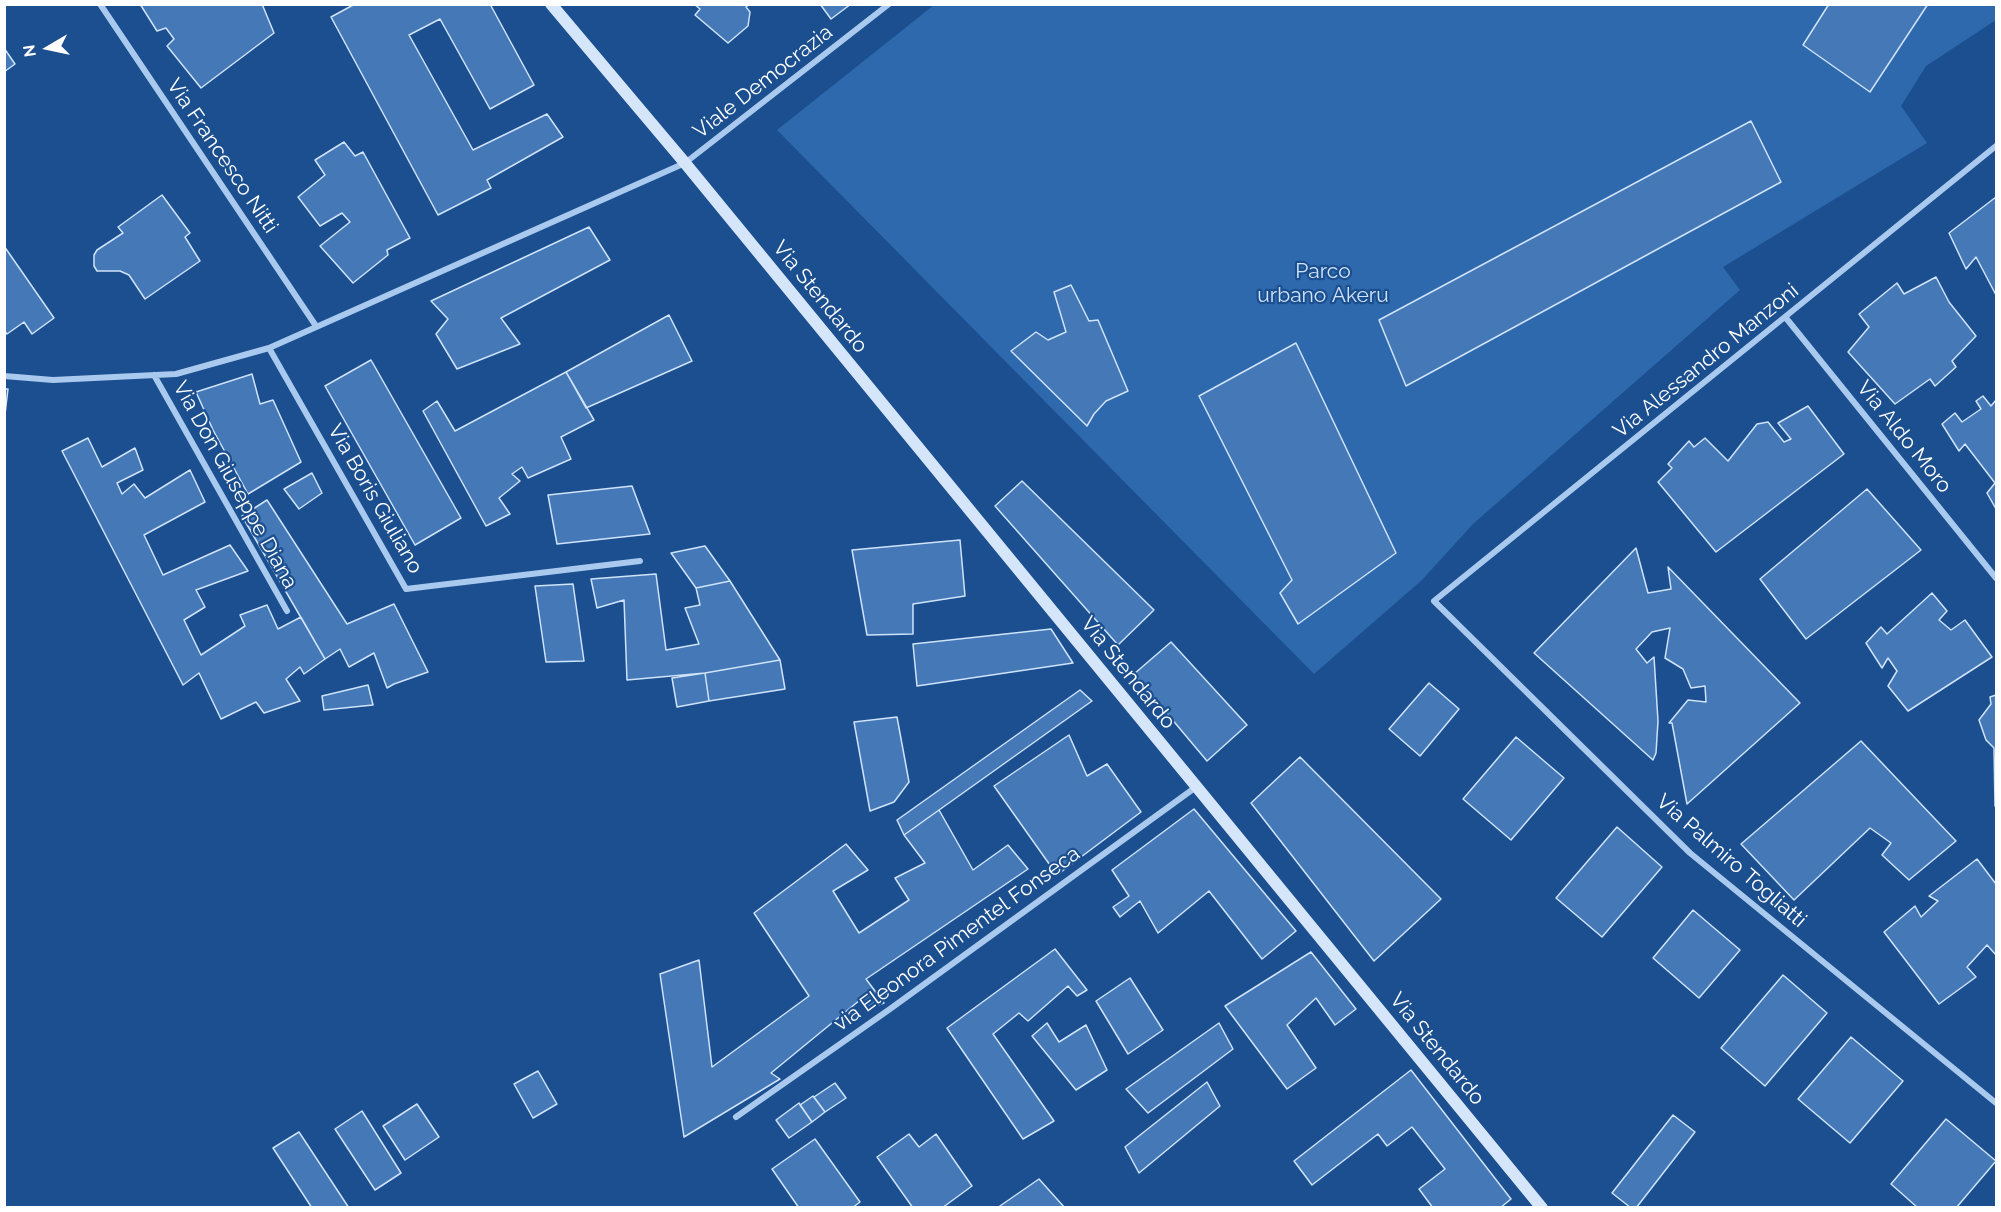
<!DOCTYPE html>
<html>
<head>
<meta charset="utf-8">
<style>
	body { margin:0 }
	#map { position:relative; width:2001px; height:1212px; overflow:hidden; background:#1b4f8f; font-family:Raleway,sans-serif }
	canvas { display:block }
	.frame { position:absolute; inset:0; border:6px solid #fff; pointer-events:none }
	.north { position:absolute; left:18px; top:18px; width:60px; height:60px; -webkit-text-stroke:4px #1b4f8f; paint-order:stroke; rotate:261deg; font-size:16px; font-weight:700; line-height:24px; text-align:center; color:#fff }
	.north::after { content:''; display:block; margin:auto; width:21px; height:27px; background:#fff; clip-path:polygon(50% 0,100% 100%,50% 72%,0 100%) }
</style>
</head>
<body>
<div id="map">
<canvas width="2001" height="1212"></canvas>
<div class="frame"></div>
<div class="north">N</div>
</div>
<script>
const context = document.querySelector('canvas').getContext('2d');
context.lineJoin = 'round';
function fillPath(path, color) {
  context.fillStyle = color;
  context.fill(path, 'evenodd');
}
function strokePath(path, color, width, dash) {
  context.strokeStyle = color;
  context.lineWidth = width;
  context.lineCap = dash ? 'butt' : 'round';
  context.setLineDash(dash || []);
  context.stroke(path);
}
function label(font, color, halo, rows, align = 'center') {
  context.font = font + ' Raleway,sans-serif';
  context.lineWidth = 4.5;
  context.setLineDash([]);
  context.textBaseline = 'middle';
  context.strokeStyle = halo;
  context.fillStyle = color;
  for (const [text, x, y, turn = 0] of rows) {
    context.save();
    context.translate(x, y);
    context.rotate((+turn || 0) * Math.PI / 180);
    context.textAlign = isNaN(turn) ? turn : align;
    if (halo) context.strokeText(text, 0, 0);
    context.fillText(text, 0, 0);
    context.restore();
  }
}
const green = new Path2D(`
	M934 5H1996V20L1926 66 1901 106 1927 143 1723 267 1740 290 1473 524 1422 580 1314 674 777 130Z`);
const building = new Path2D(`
	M140 4H262L274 33 201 88 167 46 174 39 166 28 157 31Z
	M355 4H490L534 85 490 109 440 19 409 35 473 150 547 114 563 137 487 180 491 188 438 215 331 17Z
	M694 4H750L746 7 750 12 748 26 728 43 695 15 700 9Z
	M820 4H851L831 19Z
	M1829 4H1928L1870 92 1803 45Z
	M4 48 15 64 4 72Z
	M1751 121 1781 182 1406 386 1379 320Z
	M344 142 355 156 363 152 410 238 387 250 388 255 353 283 320 246 350 222 342 213 320 226 298 197 325 175 315 160Z
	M162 195 190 233 185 237 200 261 145 299 129 275 120 271H97L94 266V255L97 250 123 233 118 227Z
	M1996 197V295L1976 257 1966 269 1949 233Z
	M589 227 610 260 501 318 520 344 457 369 436 334 448 319 431 301Z
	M4 246 54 318 32 334 24 322 7 334 4 330Z
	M1936 277 1949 302 1976 336 1952 361 1956 367 1935 386 1930 379 1895 404 1848 352 1869 327 1859 314 1897 283 1904 294Z
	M1071 285 1089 321 1098 320 1128 391 1106 401 1094 414 1087 426 1011 351 1036 332 1048 340 1066 332 1054 292Z
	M669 315 692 361 586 408 566 372Z
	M1296 343 1396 553 1298 624 1280 593 1292 580 1199 396Z
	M371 360 461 518 415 545 325 386Z
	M566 372 594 420 561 437 571 459 528 478 522 467 512 474 520 481 499 498 510 514 486 526 423 411 437 401 455 431Z
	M252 374 260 404 273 400 301 462 248 494 213 430 196 392Z
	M4 389H8L4 423Z
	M1983 396 1991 406 1996 400V509L1987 493 1995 483 1965 444 1959 451 1942 424 1955 413 1962 422 1981 409 1976 401Z
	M1808 406 1844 454 1716 552 1658 482 1672 468 1668 464 1689 441 1694 447 1705 438 1728 461 1757 424 1768 422 1784 442 1791 439 1778 423Z
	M88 438 102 467 135 448 143 470 117 483 122 494 134 484 145 498 190 470 205 502 144 535 163 575 230 545 248 571 196 590 205 607 184 620 201 655 245 626 240 615 267 605 278 629 301 617 325 659 304 674 300 667 286 679 300 701 264 713 256 702 221 719 199 673 183 685 62 451Z
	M312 473 322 493 299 509 284 489Z
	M1022 481 1154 610 1118 645 995 506Z
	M632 486 650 534 557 544 548 495Z
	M1867 489 1921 550 1806 639 1760 579Z
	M267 500 347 624 394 604 428 672 394 684 387 688 374 653 349 667 340 649 325 659 242 516Z
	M960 540 965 596 913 604V634L867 635 852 550Z
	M705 546 730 581 696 588 671 553Z
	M1636 548 1648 593 1671 589 1668 567 1800 703 1687 804 1672 723H1669L1688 700 1706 702 1705 686 1691 688 1683 669 1665 658 1670 628 1652 632 1636 649 1647 663 1654 657 1658 721 1656 753 1653 760 1534 653Z
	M656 574 666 650 699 644 685 608 700 605 696 588 730 581 780 660 705 673 627 680 624 600 597 608 591 579Z
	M573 584 584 661 546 662 535 586Z
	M1932 593 1947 611 1939 620 1951 630 1965 620 1992 657 1908 711 1888 686 1897 671 1888 658 1882 668 1866 643 1881 627 1887 634Z
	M1051 629 1073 663 917 686 913 644Z
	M1171 642 1247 725 1207 761 1134 674Z
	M780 660 785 689 709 701 705 673Z
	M705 673 709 701 677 707 672 678Z
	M1429 683 1459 709 1420 756 1389 729Z
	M368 685 373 705 324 710 322 696Z
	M1080 690 1092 701 904 835 897 820Z
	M1996 695V807L1995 806 1994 748 1986 740 1979 720 1991 704 1990 697Z
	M897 717 909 782 894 802 870 811 854 722Z
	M1069 735 1087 776 1107 764 1141 812 1057 875 994 786Z
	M1516 737 1564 778 1511 840 1463 799Z
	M1861 741 1956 841 1909 880 1882 855 1891 843 1870 828 1794 900 1741 844Z
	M1300 757 1441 899 1374 961 1251 803Z
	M1194 809 1296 931 1262 959 1209 891 1158 933 1140 901 1120 917 1113 907 1129 896 1112 870Z
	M939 810 973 870 1008 845 1028 869 866 979 884 1003 867 1009 860 1000 771 1073 780 1079 684 1137 660 974 699 960 712 1067 809 996 754 913 846 844 868 870 833 891 859 933 909 900 895 878 925 863 904 835Z
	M1617 827 1662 867 1602 937 1556 898Z
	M1977 859 1996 884V955L1987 945 1967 967 1976 977 1939 1004 1884 932 1915 906 1921 917 1938 901 1929 896Z
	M1693 910 1740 950 1699 998 1653 958Z
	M1055 949 1087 990 1077 996 1068 986 1028 1021 1019 1013 993 1034 1054 1121 1023 1139 947 1028Z
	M1311 952 1356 1009 1335 1025 1316 998 1287 1025 1316 1068 1287 1089 1225 1006Z
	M1783 975 1827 1013 1765 1086 1721 1048Z
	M1130 978 1163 1030 1128 1054 1096 1001Z
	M1047 1023 1059 1042 1086 1025 1107 1070 1076 1090 1032 1036Z
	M1219 1023 1233 1049 1148 1113 1126 1089Z
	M1851 1037 1903 1081 1850 1143 1798 1099Z
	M1411 1070 1511 1199 1500 1208H1433L1419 1189 1445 1169 1412 1127 1387 1146 1378 1134 1312 1185 1294 1161Z
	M538 1071 557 1104 533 1118 514 1084Z
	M1207 1082 1220 1106 1139 1173 1125 1147Z
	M835 1083 846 1098 825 1112 814 1097Z
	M813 1096 825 1112 812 1122 800 1105Z
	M799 1103 812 1122 789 1138 776 1120Z
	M417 1104 439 1137 405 1160 383 1126Z
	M362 1111 401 1173 375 1190 335 1129Z
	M1673 1115 1695 1132 1636 1208H1631L1612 1193Z
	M1946 1119 1996 1161 1956 1208H1918L1891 1184Z
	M299 1132 349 1208H312L273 1148Z
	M909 1134 919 1147 936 1134 972 1186 942 1208H913L877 1157Z
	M815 1139 860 1202 852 1208H799L772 1169Z
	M1039 1179 1065 1208H997Z`);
const street = new Path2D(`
	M100 4 316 326
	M1996 146 1434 601 1690 853 1996 1103
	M1786 318 1996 578
	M269 348 406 589 640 561
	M154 375 287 611
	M4 376 53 380 176 374 269 348 685 163 889 4
	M736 1117 890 1009 1196 787`);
const secondary = new Path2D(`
	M551 4 685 163 1542 1208`);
const streetNames = [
	["Viale Democrazia",763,82,-38],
	["Via Francesco Nitti",222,156,56],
	["Via Stendardo",820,297,51],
	["Via Alessandro Manzoni",1706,361,-39],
	["Via Aldo Moro",1904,437,51],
	["Via Don Giuseppe Diana",235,485,61],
	["Via Boris Giuliano",375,499,60],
	["Via Stendardo",1128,673,51],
	["Via Palmiro Togliatti",1731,861,41],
	["via Eleonora Pimentel Fonseca",957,939,-36],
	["Via Stendardo",1437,1049,51]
];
const parkNames = [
	["Parco",1323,272],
	["urbano Akeru",1323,296]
];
fillPath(green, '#2e69ad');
fillPath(building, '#4478b7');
strokePath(building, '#cfe3fa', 1.5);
strokePath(street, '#a9c9ee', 6);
strokePath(secondary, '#d6e6fa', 12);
label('21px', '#fff', '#1b4f8f', streetNames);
label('21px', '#cfe3fa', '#1b4f8f', parkNames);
</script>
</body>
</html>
